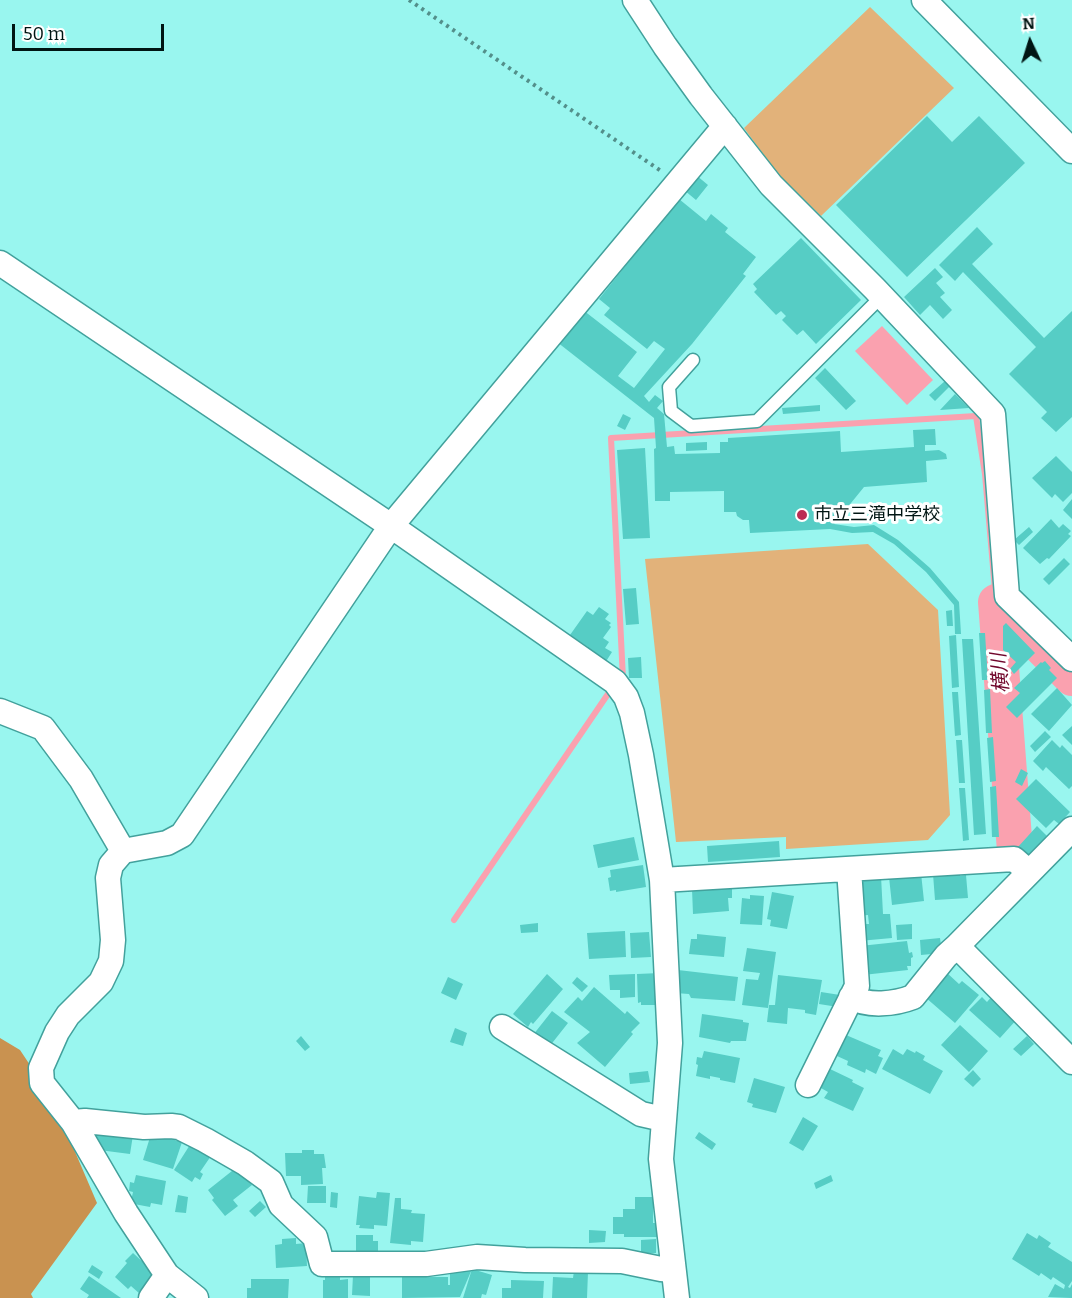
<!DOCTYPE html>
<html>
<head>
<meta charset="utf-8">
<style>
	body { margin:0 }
	#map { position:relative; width:1072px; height:1298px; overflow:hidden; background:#99f6ef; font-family:Bitter,serif }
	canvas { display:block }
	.north { position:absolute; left:1000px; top:12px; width:60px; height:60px; -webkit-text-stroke:4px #fff; paint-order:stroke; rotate:356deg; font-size:16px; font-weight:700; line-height:24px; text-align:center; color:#001513 }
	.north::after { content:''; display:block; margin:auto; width:21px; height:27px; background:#001513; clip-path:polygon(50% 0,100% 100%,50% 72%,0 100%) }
	.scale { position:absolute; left:12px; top:24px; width:152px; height:27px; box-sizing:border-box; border:3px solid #001513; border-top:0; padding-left:8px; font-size:18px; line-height:21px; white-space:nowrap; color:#001513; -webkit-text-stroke:4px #fff; paint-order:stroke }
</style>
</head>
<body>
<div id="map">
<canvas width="1072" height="1298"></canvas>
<div class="north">N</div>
<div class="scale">50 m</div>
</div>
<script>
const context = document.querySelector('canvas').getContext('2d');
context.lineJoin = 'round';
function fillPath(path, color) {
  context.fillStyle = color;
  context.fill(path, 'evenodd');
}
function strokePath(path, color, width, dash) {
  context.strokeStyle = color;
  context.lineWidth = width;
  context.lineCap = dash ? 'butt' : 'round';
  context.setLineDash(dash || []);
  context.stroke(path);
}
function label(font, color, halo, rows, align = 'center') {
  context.font = font + ' Bitter,"Noto Sans JP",serif';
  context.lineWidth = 6;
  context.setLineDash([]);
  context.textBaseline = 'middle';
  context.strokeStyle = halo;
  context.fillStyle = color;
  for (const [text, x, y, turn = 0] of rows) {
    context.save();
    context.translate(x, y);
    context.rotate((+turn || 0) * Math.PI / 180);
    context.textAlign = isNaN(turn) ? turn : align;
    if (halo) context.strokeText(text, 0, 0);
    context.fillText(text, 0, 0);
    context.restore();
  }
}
const green = new Path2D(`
	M870 7 954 88 821 216 776 172 744 128Z
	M868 544 938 610 950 815 928 840 786 849V837L676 842 645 559Z`);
const forest = new Path2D(`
	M0 1038 20 1050 52 1098 97 1203 31 1294 33 1298H0Z`);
const water = new Path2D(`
	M882 326 933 380 907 405 855 351Z`);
const stream = new Path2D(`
	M623 679 611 438 976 416 985 474 996 602
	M454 920 610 691`);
const river = new Path2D(`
	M1015 851 996 602 1072 678`);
const building = new Path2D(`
	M927 116 952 142 979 116 1025 163 907 277 836 205Z
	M696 175 708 185 696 200 684 190Z
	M679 199 706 221 711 214 728 228 725 232 756 257 743 274 746 276 692 344 644 396 649 402 655 395 663 401 657 408 664 414 667 447 674 446 675 454 720 453V442H728V438L840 431 841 452 914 447 913 430 935 429 936 445H925V451L939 450 946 454 947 459 926 461 927 482 864 487 834 524 854 527 874 525 898 540 930 568 959 602 961 634H955L954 605 926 572 894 544 873 532 852 533 830 529 750 533 749 520H743L737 516 736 512H724V491L670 492V501H655L654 449 656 448 654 418 557 342 583 310 637 352 618 376 634 388 665 349 654 341 647 349 604 315 610 308 599 299Z
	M977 227 993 244 972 264 1044 338 1072 311V417L1056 432 1041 418 1047 412 1009 374 1036 347 963 272 955 281 939 265Z
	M801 238 861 300 816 344 803 330 797 335 782 320 786 316 781 311 776 315 754 292 757 289 753 284Z
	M935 268 943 277 936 283 945 293 940 297 952 310 943 319 930 305 920 315 904 297Z
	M825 368 856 401 846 410 815 378Z
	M945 381 950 386 935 401 929 395Z
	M955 394 969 408 940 410Z
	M820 405V411L783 414 782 408Z
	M623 414 631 418 625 430 617 426Z
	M707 442V450L686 451V443Z
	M645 448 650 538 623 539 617 450Z
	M1056 456 1072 472V493L1063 502 1055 494 1052 498 1032 478Z
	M1072 499V519L1063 510Z
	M1051 519 1059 528 1063 524 1071 531 1068 534 1071 536 1049 559 1047 558 1040 564 1023 548Z
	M1029 527 1033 532 1019 545 1014 540Z
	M1064 558 1070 564 1049 585 1043 579Z
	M636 588 639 624 626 625 623 589Z
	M599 607 609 614 605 619 611 623 609 625 611 627 603 638 609 642 605 648 612 652 605 663 585 651 588 647 570 635 587 611 593 615Z
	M952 610 953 626H947L946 611Z
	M1006 623 1035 653 1014 674 1010 669 1016 662 1003 650V626Z
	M979 633H985L988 680H982Z
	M956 635 959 687 952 688 949 636Z
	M962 639H973L986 834 974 835Z
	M641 657 642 678H629L628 658Z
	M1045 661 1051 668 1049 670 1057 678 1017 718 1006 707 1020 693 1014 688 1041 662 1042 663Z
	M1057 688 1072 705 1049 731 1031 714Z
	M990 689 992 733H986L984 690Z
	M952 692H958L961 735 955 736Z
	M1072 726V745L1062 735Z
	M1045 731 1051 737 1035 752 1030 746Z
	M993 737 996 781 990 782 987 738Z
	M956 740H962L965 783H959Z
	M1052 740 1060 748 1062 745 1072 755V786L1069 789 1046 767 1043 771 1033 761Z
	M1021 769 1028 773 1022 786 1015 782Z
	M1036 779 1070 812 1059 824 1054 820 1046 828 1016 799Z
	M996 786 999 837H992L990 787Z
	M959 788H965L969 840 963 841Z
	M1037 826 1049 838 1030 858 1018 847Z
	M634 837 639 860 598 868 593 845Z
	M779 841 780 857 708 862 707 846Z
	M643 865 646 887 616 892V890L610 891 608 878 611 877 610 870Z
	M960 868V876L966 875 968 898 935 900 933 874Z
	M921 873 924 901 892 905 889 877Z
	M881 876 883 914H890L892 938 859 941 858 924H869L868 915 857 916 855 878Z
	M732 887V898H728L729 911 693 914 692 889Z
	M772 892 794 896 787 929 770 926 771 920 767 919Z
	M750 895 764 896 762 925 740 924 742 898 750 899Z
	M538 923V932L521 933 520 925Z
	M912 924V939L897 940 896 925Z
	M625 931 626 957 589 959 587 933Z
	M649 932 651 957 631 958 630 933Z
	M697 934 726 937 724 957 689 954 691 939H697Z
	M940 938 942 953 921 955 920 940Z
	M907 941 909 953 912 952 913 957 911 958V966H907L908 970 863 975 860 946Z
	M747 948 776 952 768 1008 742 1005 746 979 758 980 760 973 743 971Z
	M678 970 738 977 735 1001 691 998 689 994 675 993Z
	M946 972 959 984 962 981 979 995 955 1023 925 997Z
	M660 973 659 1005H641V1002L638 1003 637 974Z
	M547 974 563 989 533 1024 531 1022 528 1027 513 1014Z
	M635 974V997L620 998V990H610L609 975Z
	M778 975 822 980 816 1015 805 1013V1010L788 1008 787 1024 767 1022 769 1005H775Z
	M448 977 463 984 456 1000 441 993Z
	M577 977 588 986 582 992 572 983Z
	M594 987 625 1014 627 1011 640 1023 631 1032 633 1034 605 1067 577 1043 590 1032 564 1012 578 997 582 1001Z
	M821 992 840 995 838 1007 819 1004Z
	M993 995 1018 1018 1000 1038 969 1010 982 997 987 1002Z
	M552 1011 568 1023 549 1047 533 1035Z
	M702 1014 743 1020V1022L749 1023 746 1041H731L730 1043 699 1037Z
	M960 1025 988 1051 969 1072 941 1045Z
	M455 1028 467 1033 463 1046 450 1042Z
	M846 1035 881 1050 878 1056 883 1058 876 1074 866 1069 865 1073 847 1065 848 1061 837 1056Z
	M301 1036 310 1047 305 1051 296 1041Z
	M1027 1036 1034 1044 1021 1056 1013 1049Z
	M893 1049 903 1055 907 1049 915 1053 916 1051 925 1056 923 1060 943 1071 930 1094 882 1069Z
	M704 1051 740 1058 735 1083 720 1080V1078L710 1076V1079L696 1076 698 1065 696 1064 697 1057 702 1058Z
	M830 1069 853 1080 852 1082 864 1088 853 1111 824 1098 828 1092 821 1088Z
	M973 1070 981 1079 973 1087 964 1079Z
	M648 1071 650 1082 630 1084 629 1073Z
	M754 1078 785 1087 776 1113 752 1107 753 1104 747 1102Z
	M803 1117 818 1126 803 1151 789 1143Z
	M94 1132 133 1135 130 1154 99 1150 100 1143 93 1142Z
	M699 1132 716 1144 712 1150 695 1138Z
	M151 1134 182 1142 173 1169 143 1160Z
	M193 1140 213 1153 200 1172 203 1174 200 1180 195 1177 192 1182 174 1170Z
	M302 1150H314V1154H324L326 1168H322L323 1184 301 1185V1176H286L285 1153H302Z
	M237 1167 252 1185 233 1200 238 1206 225 1216 212 1200 214 1198 208 1190Z
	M136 1175 166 1181 162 1205 151 1203 150 1207 134 1204 135 1202 131 1201 133 1192 129 1191 130 1182 134 1183Z
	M831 1175 833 1181 816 1189 814 1183Z
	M308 1186H326V1203H307Z
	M331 1192 338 1193 337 1208 330 1207Z
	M377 1192 390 1193 387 1226 374 1225V1229L359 1228 360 1225H356L359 1196 376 1198Z
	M178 1195 188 1197 186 1213 175 1212Z
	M635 1197H653V1223H659V1237H624V1234H613V1217H623V1209H635Z
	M395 1198H401V1209L412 1210 411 1213 425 1214 423 1242 411 1241V1245L390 1243Z
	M260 1201 266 1207 255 1217 249 1211Z
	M589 1230 606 1231 605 1242 589 1243Z
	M1027 1233 1037 1239 1039 1235 1051 1243 1048 1247 1072 1262V1281L1068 1287 1070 1288 1072 1284V1298L1048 1297 1055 1284 1064 1289 1065 1285 1053 1277 1051 1280 1041 1273 1039 1276 1012 1259Z
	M356 1235H373V1241H378V1255H356Z
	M296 1238V1244L306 1243 307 1266 276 1268 275 1245 282 1244V1239Z
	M656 1239V1253L641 1254V1240Z
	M133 1253 157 1275 140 1294 131 1286 128 1289 115 1277 127 1263 125 1261Z
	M92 1265 103 1272 99 1279 88 1272Z
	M450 1269H472L460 1297 402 1298V1277H448V1285H450Z
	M472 1269 492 1275 486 1295 482 1294 481 1298H463Z
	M574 1271 588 1272 587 1298H552L553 1277 573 1278Z
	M353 1275H370V1296L352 1295Z
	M89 1276 121 1298H87L89 1295 80 1289Z
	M325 1276H340V1280L348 1279V1298H323V1280H325Z
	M251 1279H289L288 1298H247V1288H251Z
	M511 1280 544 1281 543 1298H502V1288H511Z`);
const path = new Path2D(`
	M409 0 661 171`);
const service = new Path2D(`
	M693 360 669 387 671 411 691 426 757 421 881 297`);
const minor = new Path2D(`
	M635 0 665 46 701 96 771 185 875 289 993 414 1007 596 1072 659
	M924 0 1072 151
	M0 263 391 526 615 682 626 697 632 713 641 755 662 880 670 1043 661 1159 677 1298
	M0 711 43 728 81 779 123 851 167 843 182 835 391 526 725 126
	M1072 829 957 946 1072 1062
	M123 851 111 865 108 878 113 940 111 961 101 982 68 1015 57 1032 41 1068 42 1083 73 1122 126 1213 167 1275 196 1298
	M662 880 1014 859 1029 872
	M851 997C868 1007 895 1004 913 997L946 956 957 946
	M502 1027 641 1114 663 1119
	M808 1085 857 986 849 869
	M73 1122 85 1121 144 1127 171 1126 179 1127 205 1140 245 1163 271 1182 281 1205 315 1237 322 1264H426L477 1257 525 1260 622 1261 661 1269 673 1270
	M151 1298 167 1275`);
const markers = [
	[802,515,6,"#bb2c54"]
];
const poiNames = [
	["市立三滝中学校",814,515]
];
const waterNames = [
	["横川",1001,673,-95]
];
fillPath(green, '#e2b27a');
fillPath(forest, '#c99250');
fillPath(water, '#faa1af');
strokePath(stream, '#faa1af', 6);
strokePath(river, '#faa1af', 36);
fillPath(building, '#56cdc5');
strokePath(service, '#42a19c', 15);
strokePath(minor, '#42a19c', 27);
strokePath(path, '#538f8a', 4, [3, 4.5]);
strokePath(service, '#fff', 12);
strokePath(minor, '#fff', 24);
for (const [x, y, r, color] of markers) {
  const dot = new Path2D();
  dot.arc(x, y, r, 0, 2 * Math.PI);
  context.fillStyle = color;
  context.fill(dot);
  strokePath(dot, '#fff', 2);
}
label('18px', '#001513', '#fff', poiNames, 'left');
label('italic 20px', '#71072c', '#fff', waterNames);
</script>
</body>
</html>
